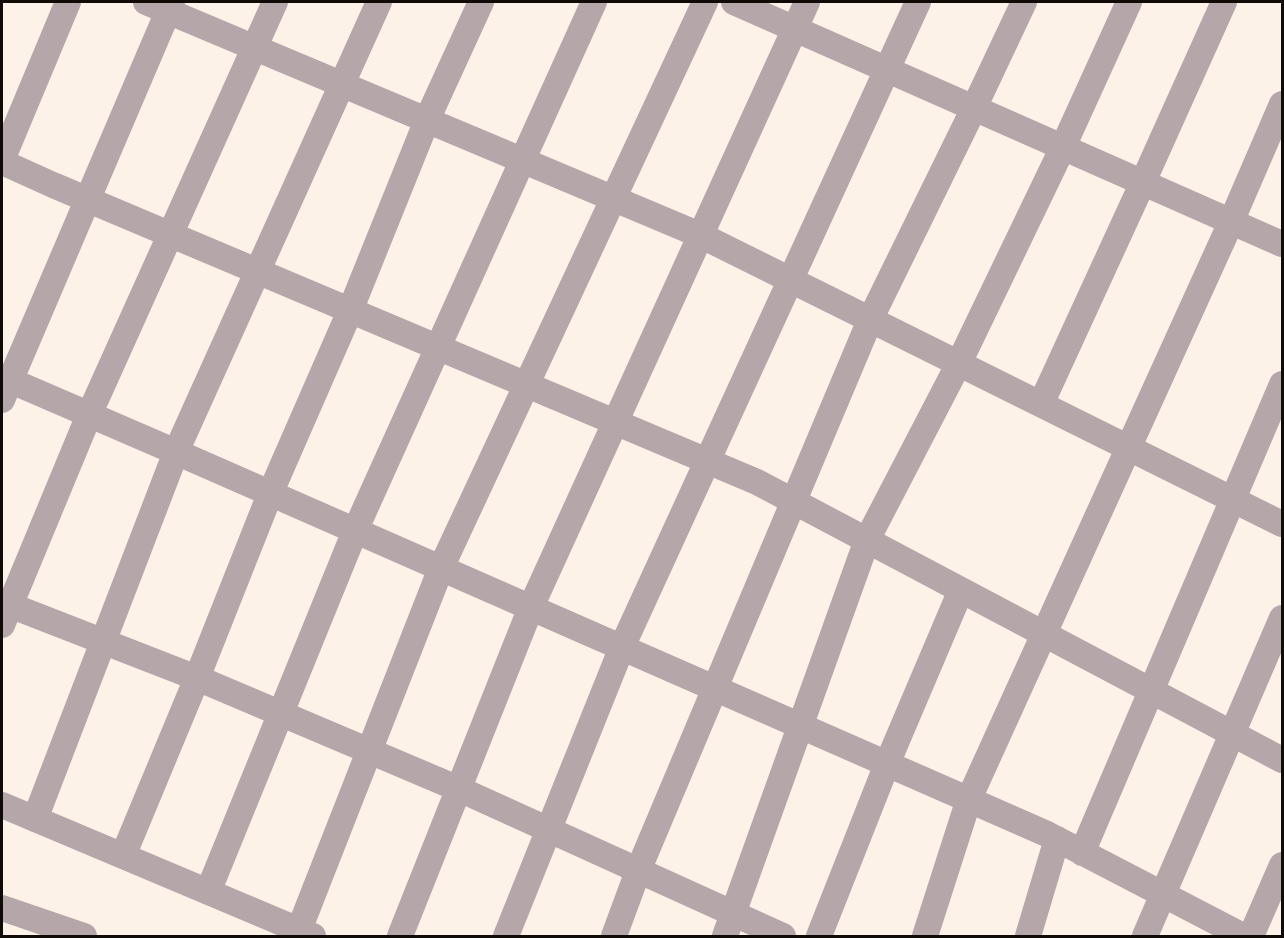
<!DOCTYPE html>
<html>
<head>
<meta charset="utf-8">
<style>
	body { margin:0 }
	#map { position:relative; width:1284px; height:938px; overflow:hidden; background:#fdf2e8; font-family:"Fira Sans",sans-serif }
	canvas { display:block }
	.frame { position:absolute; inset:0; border:3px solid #110b07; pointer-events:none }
</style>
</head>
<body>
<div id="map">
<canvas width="1284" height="938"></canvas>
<div class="frame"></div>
</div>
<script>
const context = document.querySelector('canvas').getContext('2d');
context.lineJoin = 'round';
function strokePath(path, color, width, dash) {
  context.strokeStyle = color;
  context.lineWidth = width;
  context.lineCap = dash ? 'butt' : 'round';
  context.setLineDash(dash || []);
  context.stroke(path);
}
const street = new Path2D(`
	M146 2 700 235 1282 524
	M734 2 1282 244
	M2 160 68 2
	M2 162 53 185 757 482 1282 760
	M2 377 176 452 1047 834 1243 936
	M2 400 172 2
	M1041 404 1143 182 1224 2
	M2 602 197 678 459 789 783 936
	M2 625 89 415 275 2
	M2 805 313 936
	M35 819 176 452 379 2
	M1082 853 1282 384
	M123 856 197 678 270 494 350 311 427 120 481 2
	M208 892 355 531 594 2
	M2 908 84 936
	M299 930 441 568 705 2
	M400 936 531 607 807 2
	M506 936 622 647 918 2
	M614 936 638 871 870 320 974 108 1024 2
	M725 936 867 540 959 363 1063 147 1129 2
	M819 936 887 764 961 590
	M925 936 969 799 1231 222 1282 104
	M1028 936 1057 839
	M1145 936 1282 618
	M1251 936 1282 865`);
strokePath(street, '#b5a6a9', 26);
</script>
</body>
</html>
